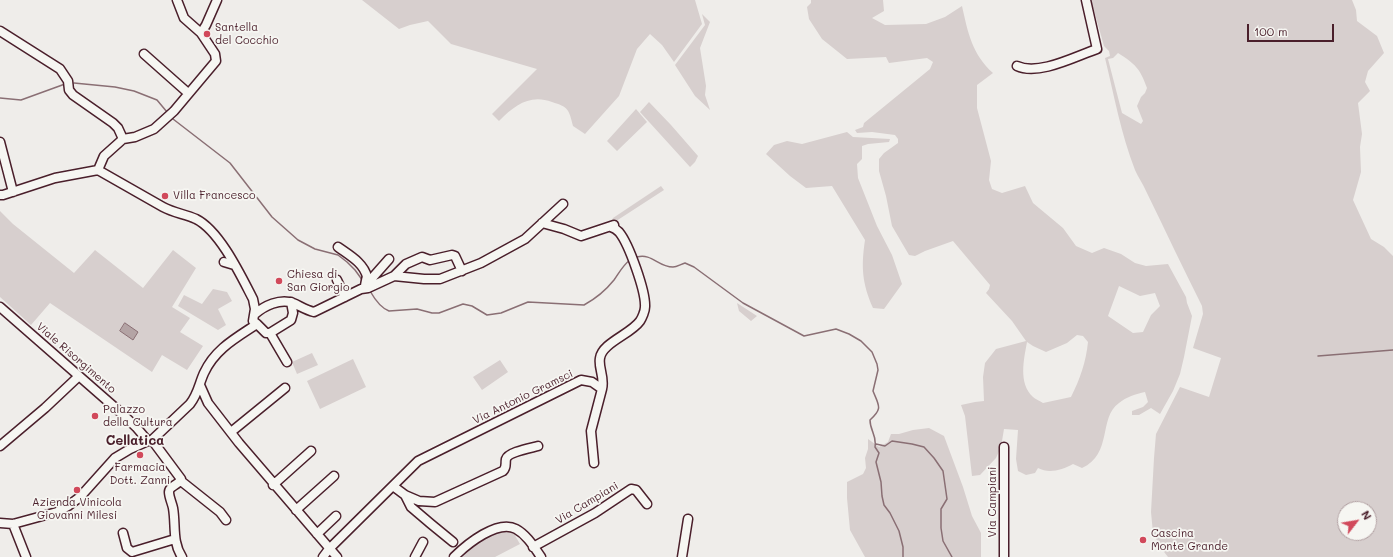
<!DOCTYPE html>
<html>
<head>
<meta charset="utf-8">
<style>
	body { margin:0 }
	#map { position:relative; width:1393px; height:557px; overflow:hidden; background:#efedea; font-family:Mali,sans-serif }
	canvas { display:block }
	.north { position:absolute; left:1337px; top:501px; width:40px; height:40px; box-sizing:border-box; background:#f6f6f2; border:1px solid #b1a0a2; border-radius:50%; rotate:59deg; font-size:11px; font-weight:700; line-height:16px; text-align:center; color:#4a1f2b }
	.north::after { content:''; display:block; margin:auto; width:14px; height:18px; background:#d1495b; clip-path:polygon(50% 0,100% 100%,50% 72%,0 100%) }
	.scale { position:absolute; left:1247px; top:24px; width:87px; height:18px; box-sizing:border-box; border:2px solid #4a1f2b; border-top:0; padding-left:5px; font-size:12px; line-height:14px; white-space:nowrap; color:#4a1f2b; -webkit-text-stroke:3px #f6f6f2; paint-order:stroke }
</style>
</head>
<body>
<div id="map">
<canvas width="1393" height="557"></canvas>
<div class="north">N</div>
<div class="scale">100 m</div>
</div>
<script>
const context = document.querySelector('canvas').getContext('2d');
context.lineJoin = 'round';
function fillPath(path, color) {
  context.fillStyle = color;
  context.fill(path, 'evenodd');
}
function strokePath(path, color, width, dash) {
  context.strokeStyle = color;
  context.lineWidth = width;
  context.lineCap = dash ? 'butt' : 'round';
  context.setLineDash(dash || []);
  context.stroke(path);
}
function label(font, color, halo, rows, align = 'center') {
  context.font = font + ' Mali,sans-serif';
  context.lineWidth = 3.5;
  context.setLineDash([]);
  context.textBaseline = 'middle';
  context.strokeStyle = halo;
  context.fillStyle = color;
  for (const [text, x, y, turn = 0] of rows) {
    context.save();
    context.translate(x, y);
    context.rotate((+turn || 0) * Math.PI / 180);
    context.textAlign = isNaN(turn) ? turn : align;
    if (halo) context.strokeText(text, 0, 0);
    context.fillText(text, 0, 0);
    context.restore();
  }
}
const green = new Path2D(`
	M362 0H695L702 24 674 62 662 45 650 34 637 49 619 96 585 134 573 126C569 109 568 107 552 102 530 94 515 105 499 121L492 114 537 69 451 44 428 21 410 25 399 29Z
	M811 0H883L884 11 872 18 885 25 926 24 945 17 962 6C968 33 972 54 993 73L977 85V108L991 161 989 180 992 189 1002 193 1025 186 1033 203 1063 228 1076 246 1092 253 1104 248 1121 254 1135 263 1146 266 1168 264 1186 297 1187 303 1192 316 1184 357 1180 374 1173 391 1160 414 1151 408 1139 415H1132V411L1143 407 1148 402 1145 392C1136 394 1126 397 1119 403 1098 418 1113 454 1082 468L1073 464C1062 470 1049 474 1038 468L1035 473 1026 475 1018 471 1016 459 1018 430 1004 429 1001 447 996 458 980 475 972 476 965 416 961 405 975 402 984 401 983 377 985 363 996 349 1026 341 1012 321 986 293 989 289 990 285 953 241 925 251 915 256 909 255 892 226 886 196 879 171V159L884 153 898 143V139L895 135 872 132 857 133 855 130 863 127 864 123 930 69 933 62 927 58 889 63 886 57 847 59 822 39 809 19 807 7 811 3ZM1119 286 1140 296 1155 293 1160 306 1151 315 1143 332 1133 333 1108 316ZM1077 335 1083 336 1088 342C1086 362 1080 379 1071 397L1043 403C1040 401 1035 399 1033 397 1018 383 1024 359 1027 342L1033 346 1046 352 1067 343Z
	M1091 0H1352L1356 10 1357 21 1377 36 1384 53 1368 71 1365 82 1370 91 1358 103 1362 134 1360 147 1361 172 1353 200 1371 239 1384 247 1393 256V557H1168L1161 548 1153 533 1151 512 1154 458 1156 434 1180 387 1209 397 1221 358 1193 348 1203 314 1202 306C1183 268 1165 230 1146 191 1143 184 1138 177 1135 170 1121 134 1114 95 1105 58L1110 56 1109 51 1104 46ZM1118 53C1135 64 1140 68 1147 88L1145 93 1141 97 1137 106 1143 121 1141 124 1122 113 1108 59 1113 58ZM1345 509H1369V533H1345Z
	M702 14 710 22 700 48 706 86 705 95 710 110 695 96 675 65 705 25Z
	M649 102 671 125 698 156 695 162 690 167 640 112Z
	M636 109 647 122 617 151 607 141Z
	M847 132 853 137 890 139 889 142 868 144 862 146V159L857 164 858 178 877 226 892 255 902 284 884 309 873 308C862 283 861 267 865 240L832 186 806 188 790 176 766 154 774 145 787 141 802 144Z
	M661 186 664 190 610 225 613 218Z
	M0 211 13 224 74 273 95 250 143 288 173 250 196 268 172 307 190 318 180 332 203 346 187 370 162 355 152 372 50 303 31 325 0 297Z
	M213 289 227 292 232 301 218 309 226 325 218 330 178 306 184 295 202 304Z
	M737 303 757 316 751 321 739 311Z
	M312 353 318 365 297 374 292 362Z
	M353 359 366 387 320 409 307 381Z
	M500 360 508 372 482 390 473 377Z
	M929 428 944 436 963 487 972 516 981 533V557H865L850 530 847 498V482L863 474 866 468 865 458 868 449V439L879 447 888 442 891 434H899L913 430Z
	M505 532 514 534 520 544 495 557H457L491 534Z`);
const water = new Path2D(`
	M125 323 138 332 133 340 120 331Z`);
const stream = new Path2D(`
	M74 83 115 87 134 91 157 100 167 112
	M0 98 21 100 65 84
	M173 119 230 163 272 217 298 240 315 249 338 255 347 262 355 270 363 281
	M637 257C652 253 658 267 673 267 677 267 681 264 685 263L694 267 743 303 804 336 836 329 849 334 861 341 872 352 877 364 878 370 873 391C879 406 883 408 870 420 870 431 877 435 875 447L879 453 876 462 881 482 882 496 884 505 890 513 899 531 903 547V557
	M370 291C374 298 381 308 389 311L417 309 432 313H439L463 304 472 306 487 315 501 313 528 302 584 305C595 299 606 290 614 280 619 273 623 265 630 260
	M1318 356 1393 350
	M876 444 885 446 892 441 912 444 924 447 934 458 943 471 947 499 941 509V528L943 541 952 557`);
const minor = new Path2D(`
	M0 31 60 69 68 81 69 90 73 95 113 123 118 128 123 139
	M201 33 206 25 217 0
	M144 54 188 93
	M1017 66C1039 76 1076 56 1097 49L1086 0
	M0 142 13 192
	M98 170 163 207C174 213 185 214 196 219 220 231 241 276 253 299L255 309 253 321 257 324C236 338 215 349 204 373 199 384 198 394 190 404L152 440 181 479C179 485 169 486 169 492 169 497 172 503 173 508 176 525 172 542 182 557
	M98 170 104 156 123 139 135 137 154 129 174 111 216 61 215 54 201 33 184 18 177 0
	M0 195H3L55 178 98 170
	M542 223 564 229 581 236 614 225
	M338 247C349 255 364 263 367 277 365 281 366 285 364 288
	M224 262 234 265
	M394 276 406 264 422 257 430 260 452 255 455 256 462 271
	M337 280 345 297
	M366 285 389 259
	M0 307 119 411 136 427 148 441
	M255 314C264 306 280 298 293 303 300 306 306 310 314 312L361 289 368 288 394 276 424 279H440L481 263 525 239 563 204
	M257 324 266 333H270L287 362
	M270 333 291 320 293 313 291 302
	M200 385 208 403 239 443 337 557
	M602 389C605 377 598 368 600 358 602 343 631 334 640 321 642 318 645 311 645 307 646 292 629 244 619 232 617 230 614 228 611 227
	M231 432 285 388
	M0 446 45 408 79 376
	M181 481 220 512 226 520
	M273 485 311 451
	M393 486 405 495 419 501 435 502 503 471C507 467 505 464 506 459 508 452 531 448 538 446
	M405 495 411 507 431 524 453 542
	M296 510 334 476
	M0 523 13 524 57 512 68 506 80 497 115 458 130 449 148 441 152 440
	M13 524 26 557
	M123 533 127 548 132 552 175 539
	M317 534 336 516
	M533 547 595 513 631 489 636 490 647 504
	M323 557 329 549 418 461 581 380 592 382 602 389 591 431 594 463
	M415 557 423 542
	M454 557C467 544 498 519 516 529 527 535 534 547 541 557
	M682 557 688 519
	M1004 557V447`);
const markers = [
	[207,34,4,"#d1495b"],
	[165,196,4,"#d1495b"],
	[279,281,4,"#d1495b"],
	[95,416,4,"#d1495b"],
	[140,455,4,"#d1495b"],
	[77,490,4,"#d1495b"],
	[1143,540,4,"#d1495b"]
];
const poiNames = [
	["Santella",215,28],
	["del Cocchio",215,41],
	["Villa Francesco",173,196],
	["Chiesa di",287,275],
	["San Giorgio",287,288],
	["Palazzo",103,410],
	["della Cultura",103,423],
	["Farmacia",140,468,"center"],
	["Dott. Zanni",140,481,"center"],
	["Azienda Vinicola",77,503,"center"],
	["Giovanni Milesi",77,516,"center"],
	["Cascina",1151,534],
	["Monte Grande",1151,547]
];
const streetNames = [
	["Viale Risorgimento",76,358,41],
	["Via Antonio Gramsci",523,397,-26],
	["Via Campiani",993,502,-90],
	["Via Campiani",587,503,-31]
];
const quarterNames = [
	["Cellatica",135,441]
];
fillPath(green, '#d7cfce');
fillPath(water, '#b4a4a5');
strokePath(water, '#8a6f74', 1);
strokePath(stream, '#8a6f74', 1.5);
strokePath(minor, '#4a1f2b', 11);
strokePath(minor, '#f6f6f2', 8);
for (const [x, y, r, color] of markers) {
  const dot = new Path2D();
  dot.arc(x, y, r, 0, 2 * Math.PI);
  context.fillStyle = color;
  context.fill(dot);
  strokePath(dot, '#f6f6f2', 1.5);
}
label('11px', '#4a1f2b', '#f6f6f2', poiNames, 'left');
label('11px', '#4a1f2b', '#f6f6f2', streetNames);
label('bold 13px', '#4a1f2b', '#f6f6f2', quarterNames);
</script>
</body>
</html>
